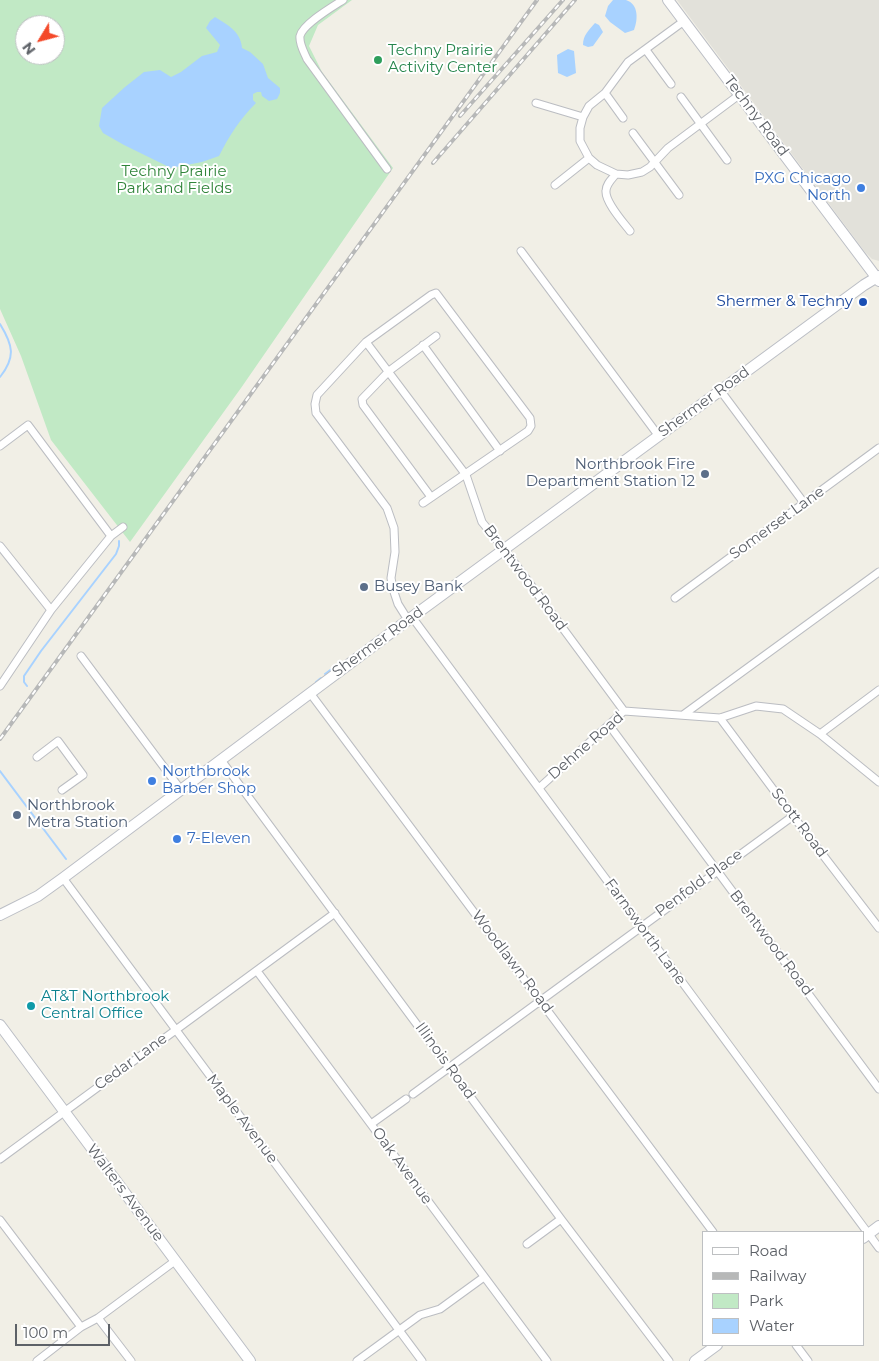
<!DOCTYPE html>
<html>
<head>
<meta charset="utf-8">
<style>
	body { margin:0 }
	#map { position:relative; width:879px; height:1361px; overflow:hidden; background:#f1efe6; font-family:Montserrat,sans-serif }
	canvas { display:block }
	.legend { position:absolute; left:702px; top:1231px; width:162px; height:115px; box-sizing:border-box; background:#fff; border:1px solid #bec0c2; margin:0; padding:6px 9px; list-style:none; font-size:15px; color:#5d6167 }
	.legend li { display:flex; align-items:center; gap:10px; height:25px }
	.legend b { width:25px; border:1px solid #bec0c2 }
	.north { position:absolute; left:15px; top:15px; width:50px; height:50px; box-sizing:border-box; background:#fff; border:1px solid #bec0c2; border-radius:50%; rotate:233deg; font-size:14px; font-weight:700; line-height:20px; text-align:center; color:#5d6167 }
	.north::after { content:''; display:block; margin:auto; width:18px; height:22px; background:#f44929; clip-path:polygon(50% 0,100% 100%,50% 72%,0 100%) }
	.scale { position:absolute; left:15px; top:1324px; width:95px; height:22px; box-sizing:border-box; border:2px solid #5d6167; border-top:0; padding-left:6px; font-size:15px; line-height:18px; white-space:nowrap; color:#5d6167; -webkit-text-stroke:4px #fff; paint-order:stroke }
</style>
</head>
<body>
<div id="map">
<canvas width="879" height="1361"></canvas>
<ul class="legend">
<li><b style="height:6px;background:#fff"></b>Road</li>
<li><b style="height:6px;background:#b7b8b8"></b>Railway</li>
<li><b style="height:14px;background:#c1e9c5"></b>Park</li>
<li><b style="height:14px;background:#a8d2ff"></b>Water</li>
</ul>
<div class="north">N</div>
<div class="scale">100 m</div>
</div>
<script>
const context = document.querySelector('canvas').getContext('2d');
context.lineJoin = 'round';
function fillPath(path, color) {
  context.fillStyle = color;
  context.fill(path, 'evenodd');
}
function strokePath(path, color, width, dash) {
  context.strokeStyle = color;
  context.lineWidth = width;
  context.lineCap = dash ? 'butt' : 'round';
  context.setLineDash(dash || []);
  context.stroke(path);
}
function label(font, color, halo, rows, align = 'center') {
  context.font = font + ' Montserrat,sans-serif';
  context.lineWidth = 4;
  context.setLineDash([]);
  context.textBaseline = 'middle';
  context.strokeStyle = halo;
  context.fillStyle = color;
  for (const [text, x, y, turn = 0] of rows) {
    context.save();
    context.translate(x, y);
    context.rotate((+turn || 0) * Math.PI / 180);
    context.textAlign = isNaN(turn) ? turn : align;
    if (halo) context.strokeText(text, 0, 0);
    context.fillText(text, 0, 0);
    context.restore();
  }
}
const industrial = new Path2D(`
	M677 0H879V261L872 259 865 252Z`);
const green = new Path2D(`
	M0 0H352L318 25 309 46 322 72 393 168 241 388 130 542 51 440 21 356 0 309ZM25 25H55V55H25Z`);
const water = new Path2D(`
	M613 0C617 0 623 0 626 0 639 4 638 20 634 30L625 33 610 22 605 16 608 6Z
	M215 17C228 25 241 32 242 48L250 52 263 64 268 78 280 88V93L277 99 269 101 262 96 261 92H257L253 94V100L256 103C240 119 229 136 219 156L202 162 171 168 124 145 103 133 99 126 102 108 125 87 144 72 160 70 171 77 181 72 202 56 217 52 220 45 206 28 210 21Z
	M595 23 599 25 603 32 593 46 588 47 583 45C583 35 589 30 595 23Z
	M568 49 574 51 576 73 567 77 558 73 557 55Z`);
const stream = new Path2D(`
	M0 324C13 345 16 357 0 377
	M325 674 333 668
	M316 682 321 678
	M27 686 24 682V676L41 651 116 554 119 546V541
	M0 771 66 859`);
const street = new Path2D(`
	M343 0C332 7 303 24 300 36 299 44 304 52 307 59L387 169
	M684 21 628 62 605 93 589 106 583 117 580 128V141L589 158 597 165 616 174 628 175 642 172 650 167 668 148 739 95
	M646 50 671 84
	M605 93 623 118
	M681 97 727 160
	M536 103 583 117
	M633 133 679 195
	M616 174C612 179 606 184 606 191 605 202 623 222 630 231
	M555 185 589 158
	M521 251 658 435
	M366 342 466 475 482 522 505 550 624 711
	M423 345 500 451
	M720 390 804 503
	M0 446 28 425 111 536
	M431 497 363 405 362 399 389 371 436 336
	M0 546 51 610
	M675 598 879 448
	M412 617 879 1248
	M408 620 398 604 393 589 391 578 395 552 394 528 387 508 316 413 315 404 317 395 366 342 431 295 436 293 530 418 531 426 528 431 423 503
	M81 656 181 790
	M0 686 51 610 111 536 123 527
	M310 693 713 1232
	M683 715 879 572
	M720 718 793 816 879 928
	M609 725 879 1089
	M820 734 879 690
	M37 757 58 741 83 775 62 790
	M221 760 561 1219 669 1361
	M539 788 624 711 720 718 756 706 783 709 820 734 879 782
	M63 878 422 1361
	M257 971 547 1361
	M413 1094 793 816
	M371 1124 406 1099
	M0 1159 335 913
	M0 1220 81 1327
	M527 1244 561 1219
	M98 1318 131 1361
	M796 1345 808 1361
	M37 1361 81 1327 98 1318 175 1261
	M357 1361 420 1315 440 1309 484 1277`);
const secondary = new Path2D(`
	M668 0 879 281
	M0 915 38 896 63 878 412 617 864 285 879 276
	M0 1025 250 1361
	M863 1238 879 1226
	M695 1361 717 1345`);
const rail = new Path2D(`
	M460 116 563 0
	M433 163 575 0
	M0 739 537 0`);
const markers = [
	[378,60,5,"#2e9e5b"],
	[861,188,5,"#3f7fe0"],
	[863,302,5,"#1a4fb4"],
	[705,474,5,"#5c6f8a"],
	[364,587,5,"#5c6f8a"],
	[152,781,5,"#3f7fe0"],
	[17,815,5,"#5c6f8a"],
	[177,839,5,"#3f7fe0"],
	[31,1006,5,"#0f9aa8"]
];
const leisureNames = [
	["Techny Prairie",388,51],
	["Activity Center",388,68]
];
const streetNames = [
	["Techny Road",756,116,53],
	["Shermer Road",704,402,-36],
	["Somerset Lane",777,523,-36],
	["Brentwood Road",525,578,53],
	["Shermer Road",378,642,-36],
	["Dehne Road",586,746,-41],
	["Scott Road",799,823,53],
	["Penfold Place",699,883,-36],
	["Farnsworth Lane",645,932,54],
	["Brentwood Road",771,943,53],
	["Woodlawn Road",512,962,53],
	["Illinois Road",445,1061,54],
	["Cedar Lane",131,1062,-36],
	["Maple Avenue",242,1119,53],
	["Oak Avenue",402,1166,54],
	["Walters Avenue",125,1193,53]
];
const parkNames = [
	["Techny Prairie",174,172],
	["Park and Fields",174,189]
];
const shopNames = [
	["PXG Chicago",851,179,"right"],
	["North",851,196,"right"],
	["Northbrook",162,772],
	["Barber Shop",162,789],
	["7-Eleven",187,839]
];
const transitNames = [
	["Shermer & Techny",853,302]
];
const serviceNames = [
	["Northbrook Fire",695,465,"right"],
	["Department Station 12",695,482,"right"],
	["Busey Bank",374,587],
	["Northbrook",27,806],
	["Metra Station",27,823]
];
const cultureNames = [
	["AT&T Northbrook",41,997],
	["Central Office",41,1014]
];
fillPath(industrial, '#e2e1da');
fillPath(green, '#c1e9c5');
fillPath(water, '#a8d2ff');
strokePath(stream, '#a8d2ff', 2);
strokePath(street, '#bbbdc2', 9);
strokePath(secondary, '#bbbec5', 12);
strokePath(street, '#fff', 7);
strokePath(secondary, '#fff', 10);
strokePath(rail, '#b7b8b8', 4);
strokePath(rail, '#fff', 2, [5.5]);
for (const [x, y, r, color] of markers) {
  const dot = new Path2D();
  dot.arc(x, y, r, 0, 2 * Math.PI);
  context.fillStyle = color;
  context.fill(dot);
  strokePath(dot, '#fff', 2);
}
label('15px', '#27864d', '#fff', leisureNames, 'left');
label('15px', '#5d6167', '#fff', streetNames);
label('15px', '#30843a', '#fff', parkNames);
label('15px', '#366cbe', '#fff', shopNames, 'left');
label('15px', '#164399', '#fff', transitNames, 'right');
label('15px', '#4e5e75', '#fff', serviceNames, 'left');
label('15px', '#0d838f', '#fff', cultureNames, 'left');
</script>
</body>
</html>
